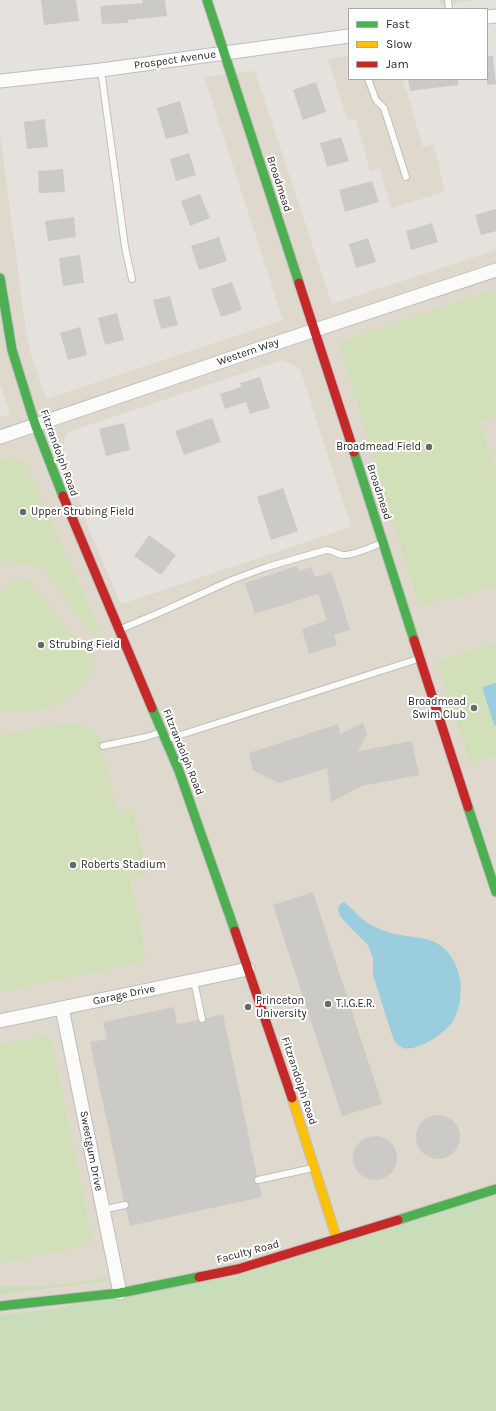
<!DOCTYPE html>
<html>
<head>
<meta charset="utf-8">
<style>
	body { margin:0 }
	#map { position:relative; width:496px; height:1411px; overflow:hidden; background:#e5e2de; font-family:Karla,sans-serif }
	canvas { display:block }
	.legend { position:absolute; left:348px; top:8px; width:140px; height:72px; box-sizing:border-box; background:#fff; border:1px solid #a9a9a9; margin:0; padding:5px 7px; list-style:none; font-size:12px; color:#282828 }
	.legend li { display:flex; align-items:center; gap:8px; height:20px }
	.legend b { width:20px; border:1px solid #a9a9a9 }
</style>
</head>
<body>
<div id="map">
<canvas width="496" height="1411"></canvas>
<ul class="legend">
<li><b style="height:5px;background:#4caf50"></b>Fast</li>
<li><b style="height:5px;background:#ffc107"></b>Slow</li>
<li><b style="height:5px;background:#c62828"></b>Jam</li>
</ul>
</div>
<script>
const context = document.querySelector('canvas').getContext('2d');
context.lineJoin = 'round';
function fillPath(path, color) {
  context.fillStyle = color;
  context.fill(path, 'evenodd');
}
function strokePath(path, color, width, dash) {
  context.strokeStyle = color;
  context.lineWidth = width;
  context.lineCap = dash ? 'butt' : 'round';
  context.setLineDash(dash || []);
  context.stroke(path);
}
function label(font, color, halo, rows, align = 'center') {
  context.font = font + ' Karla,sans-serif';
  context.lineWidth = 4;
  context.setLineDash([]);
  context.textBaseline = 'middle';
  context.strokeStyle = halo;
  context.fillStyle = color;
  for (const [text, x, y, turn = 0] of rows) {
    context.save();
    context.translate(x, y);
    context.rotate((+turn || 0) * Math.PI / 180);
    context.textAlign = isNaN(turn) ? turn : align;
    if (halo) context.strokeText(text, 0, 0);
    context.fillText(text, 0, 0);
    context.restore();
  }
}
const education = new Path2D(`
	M439 0H478L440 5Z
	M349 56V79H403L423 147 434 144 445 192 391 208 380 169 370 171 356 119 347 120 328 59Z
	M255 71 332 304 496 250V1411H0V417L10 414 0 383V132L24 317 31 354 46 399 283 320 204 77ZM283 360 300 369 351 527 121 604 88 527 62 448 68 432Z`);
const green = new Path2D(`
	M496 1195V1411H0V1315L62 1308Z
	M108 1278V1281L0 1294V1287H40Z`);
const pitch = new Path2D(`
	M496 289V416L480 423 496 472V586L419 607 338 342Z
	M13 457 24 462 104 640 85 626 42 568 7 561 0 566V460Z
	M18 578 30 581 96 664C91 673 85 683 78 690 58 709 26 716 0 710V593Z
	M496 642V755L470 764 437 661Z
	M60 724C78 724 91 722 101 739L117 812 132 809 148 873 130 878 146 954 142 962 0 992V735Z
	M45 1036 51 1039 92 1237 88 1245 0 1263V1045Z`);
const water = new Path2D(`
	M496 683V725H494L482 687Z
	M344 902C355 910 362 922 375 927 381 929 388 933 395 934 417 939 438 935 452 958 456 964 459 973 460 980 462 993 460 1007 454 1019 448 1032 418 1052 403 1048 398 1046 395 1042 393 1038L373 975V958L368 945 350 927 340 916 338 909 340 904Z`);
const building = new Path2D(`
	M41 0H76L79 21 44 25Z
	M142 0H165L167 16 128 20V23L102 24 100 6 143 3Z
	M487 56H493L496 84 487 85Z
	M408 79H458V85L410 91Z
	M316 82 326 112 303 120 293 90Z
	M180 101 189 133 166 139 157 108Z
	M45 119 48 147 27 149 24 122Z
	M341 137 349 161 327 167 320 143Z
	M189 153 196 175 176 181 170 159Z
	M63 169 65 192 39 193 38 171Z
	M372 181 379 202 345 212 339 190Z
	M200 194 210 218 190 226 181 201Z
	M496 209V231L481 235 475 215Z
	M74 217 76 237 48 241 45 221Z
	M432 223 438 242 411 250 406 231Z
	M219 237 227 261 199 270 191 246Z
	M368 238 376 262 356 268 349 244Z
	M80 255 84 283 63 286 59 258Z
	M232 282 242 310 221 317 211 289Z
	M170 296 178 325 161 329 153 300Z
	M117 313 124 340 105 345 98 318Z
	M80 327 87 355 68 360 60 333Z
	M260 377 270 408 250 414 246 402 225 409 220 394 241 387 240 383Z
	M212 418 221 442 184 455 175 431Z
	M124 423 130 450 106 456 99 429Z
	M283 488 298 531 271 540 257 497Z
	M149 535 176 555 161 575 134 556Z
	M297 566 299 571 311 567 315 577 331 572 341 600 350 630 334 635 337 645 309 654 302 629 327 620 318 594 255 614 245 583Z
	M363 723 367 734 358 751 412 741 419 775 362 786 331 802 327 768 279 783 253 770 249 753 338 724 340 734Z
	M313 892 382 1104 342 1116 273 905Z
	M174 1007 177 1024 198 1020 200 1023H203L206 1021V1018L223 1014 257 1176 255 1177 254 1181 255 1183 259 1184 262 1197 130 1226 126 1209 128 1208 129 1204 128 1202 124 1201 90 1042 107 1039 103 1022Z
	M416 1137a22 22 0 1 1 44 0a22 22 0 1 1-44 0Z
	M353 1158a22 22 0 1 1 44 0a22 22 0 1 1-44 0Z`);
const lane = new Path2D(`
	M448 0 449 9
	M101 70 125 247 132 279
	M368 79 376 100 384 108 406 177
	M121 629 161 612 232 580 267 567 326 550C333 550 338 555 344 555 355 555 371 547 382 543
	M168 739 418 659
	M103 746 146 737 162 732
	M194 981 202 1019
	M258 1180 313 1168
	M102 1210 125 1205`);
const street = new Path2D(`
	M487 17 496 16
	M0 81 101 70 349 36
	M0 437 258 349 496 270
	M62 1008 120 1293
	M0 1021 248 969`);
const fast = new Path2D(`
	M207 0 299 283
	M0 278 12 350 35 424 63 496
	M354 452 414 640
	M152 708 179 771 235 931
	M468 807 496 892
	M398 1220 496 1189
	M0 1306 120 1293 199 1277`);
const slow = new Path2D(`
	M292 1098 337 1239`);
const jam = new Path2D(`
	M299 283 354 452
	M63 496 152 708
	M414 640 468 807
	M235 931 292 1098
	M199 1277 238 1269 398 1220`);
const markers = [
	[429,447,4,"#6a6968"],
	[23,512,4,"#6a6968"],
	[41,645,4,"#6a6968"],
	[474,708,4,"#6a6968"],
	[73,865,4,"#6a6968"],
	[328,1004,4,"#6a6968"],
	[248,1007,4,"#6a6968"]
];
const streetNames = [
	["Prospect Avenue",175,60,-8],
	["Broadmead",279,184,72],
	["Western Way",248,352,-19],
	["Fitzrandolph Road",59,453,70],
	["Broadmead",379,492,72],
	["Fitzrandolph Road",183,752,68],
	["Garage Drive",124,995,-12],
	["Fitzrandolph Road",299,1081,72],
	["Sweetgum Drive",91,1151,79],
	["Faculty Road",248,1252,-15]
];
const poiNames = [
	["Broadmead Field",421,447,"right"],
	["Upper Strubing Field",31,512],
	["Strubing Field",49,645],
	["Broadmead",466,702,"right"],
	["Swim Club",466,715,"right"],
	["Roberts Stadium",81,865],
	["Princeton",256,1001],
	["University",256,1014],
	["T.I.G.E.R.",336,1004]
];
fillPath(education, '#dfd9cd');
fillPath(green, '#c9ddbb');
fillPath(pitch, '#d2e0b9');
fillPath(water, '#9acede');
fillPath(building, '#cccac7');
strokePath(lane, '#bfbebf', 8);
strokePath(street, '#bfbebf', 15);
strokePath(fast, '#bfbebf', 11);
strokePath(slow, '#bfbebf', 11);
strokePath(jam, '#bfbebf', 11);
strokePath(lane, '#fbfbfa', 6);
strokePath(street, '#fbfbfa', 13);
strokePath(fast, '#4caf50', 9);
strokePath(slow, '#ffc107', 9);
strokePath(jam, '#c62828', 9);
for (const [x, y, r, color] of markers) {
  const dot = new Path2D();
  dot.arc(x, y, r, 0, 2 * Math.PI);
  context.fillStyle = color;
  context.fill(dot);
  strokePath(dot, '#fff', 1.5);
}
label('11px', '#282828', '#fff', streetNames);
label('11px', '#282828', '#fff', poiNames, 'left');
</script>
</body>
</html>
